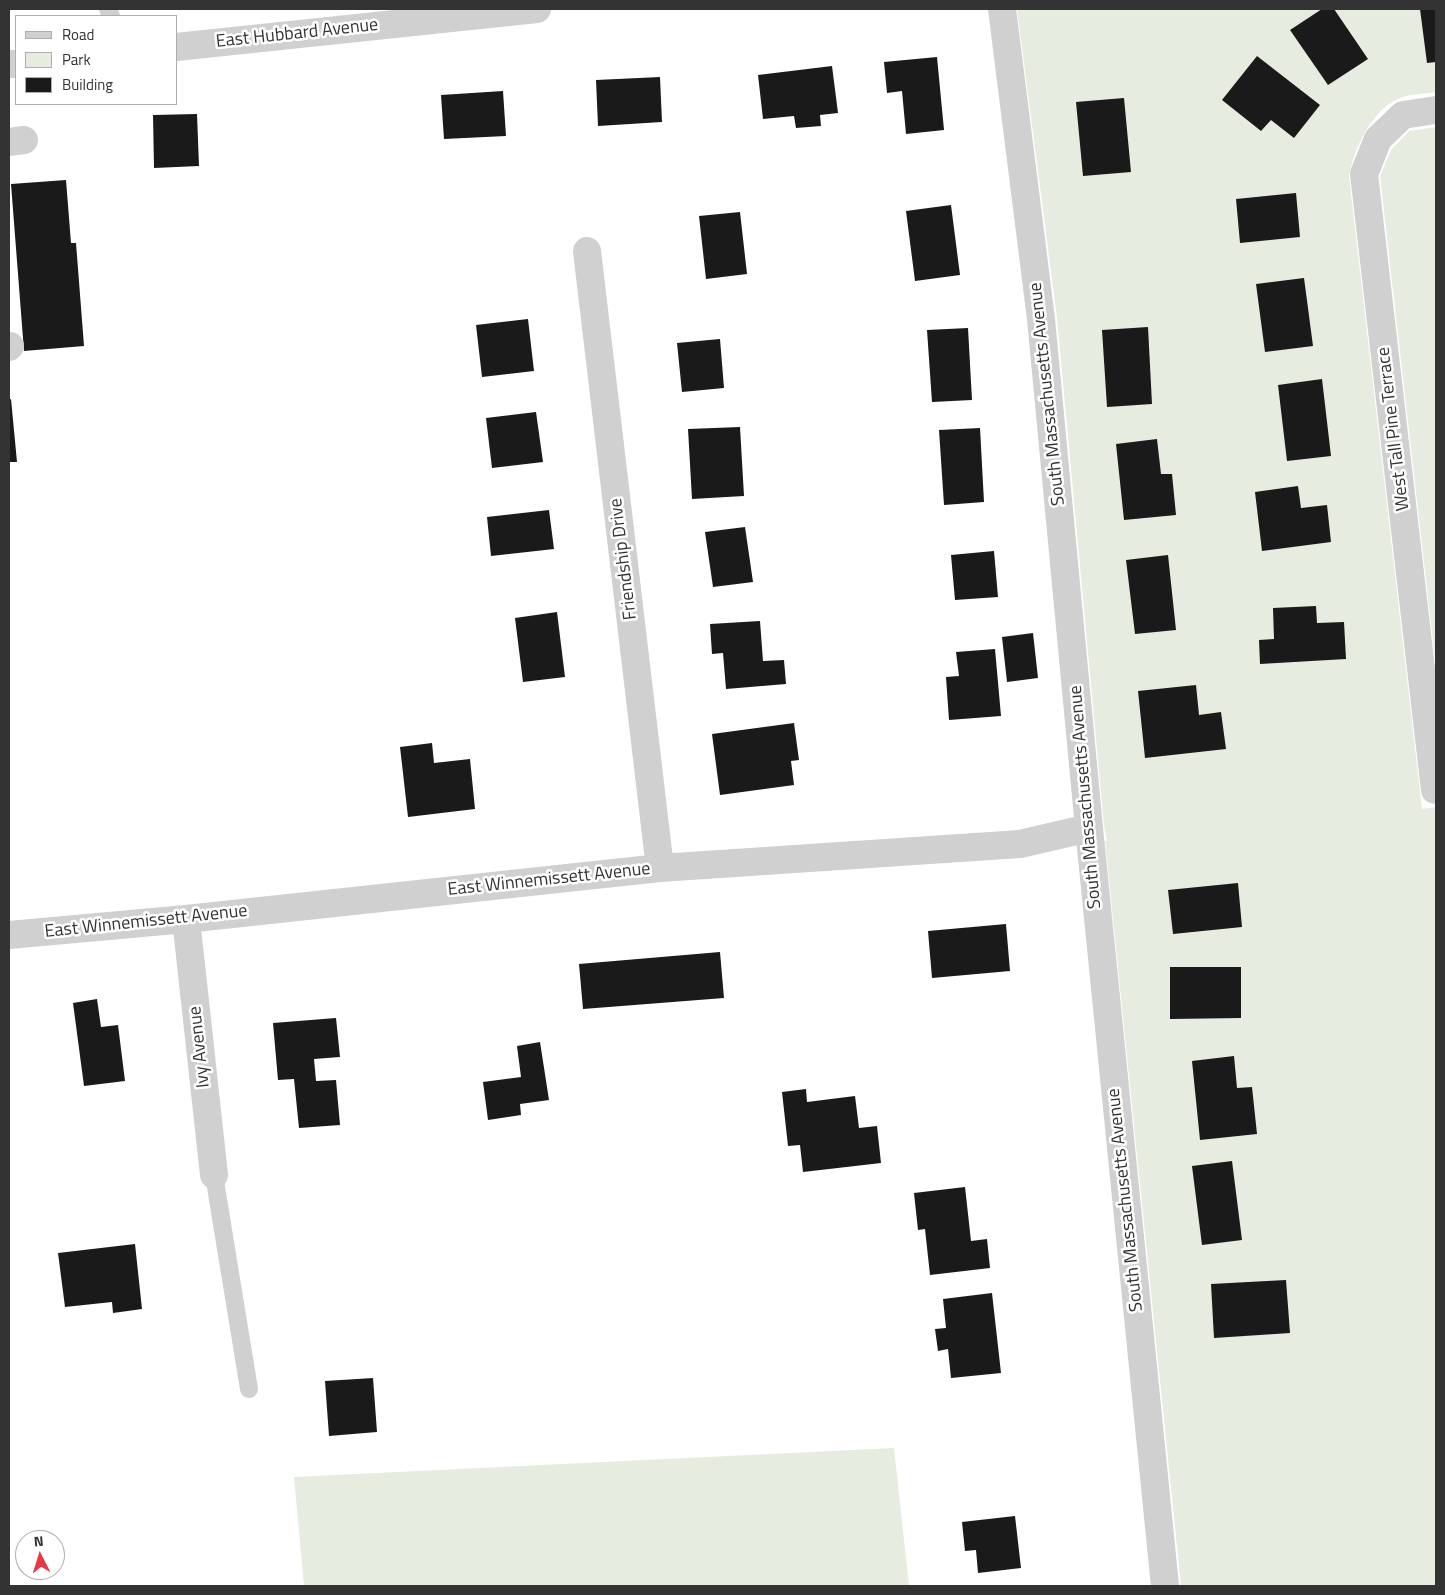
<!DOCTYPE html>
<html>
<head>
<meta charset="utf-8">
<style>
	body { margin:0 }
	#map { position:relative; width:1445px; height:1595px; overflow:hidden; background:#fff; font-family:"Titillium Web",sans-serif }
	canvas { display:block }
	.frame { position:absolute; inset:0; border:10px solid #333; pointer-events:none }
	.legend { position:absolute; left:15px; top:15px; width:162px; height:90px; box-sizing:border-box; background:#fff; border:1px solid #adadad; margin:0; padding:6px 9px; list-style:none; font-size:15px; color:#333 }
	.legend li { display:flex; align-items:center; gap:10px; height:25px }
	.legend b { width:25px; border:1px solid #adadad }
	.north { position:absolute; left:15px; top:1530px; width:50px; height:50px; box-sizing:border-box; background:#fff; border:1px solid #adadad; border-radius:50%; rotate:355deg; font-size:14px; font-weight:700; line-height:20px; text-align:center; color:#333 }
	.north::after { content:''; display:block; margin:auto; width:18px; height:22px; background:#e63946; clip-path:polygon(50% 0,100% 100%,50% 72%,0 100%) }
</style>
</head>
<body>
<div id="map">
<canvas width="1445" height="1595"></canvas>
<div class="frame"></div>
<ul class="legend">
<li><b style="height:6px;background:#d0d0d0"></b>Road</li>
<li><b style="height:14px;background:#e6ecdf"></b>Park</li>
<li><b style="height:14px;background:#1a1a1a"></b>Building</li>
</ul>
<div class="north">N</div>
</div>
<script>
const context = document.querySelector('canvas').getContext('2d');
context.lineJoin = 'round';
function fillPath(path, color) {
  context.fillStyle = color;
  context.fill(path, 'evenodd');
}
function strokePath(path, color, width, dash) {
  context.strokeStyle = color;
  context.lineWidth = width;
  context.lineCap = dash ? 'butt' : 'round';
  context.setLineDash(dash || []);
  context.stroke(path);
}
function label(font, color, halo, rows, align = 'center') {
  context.font = font + ' "Titillium Web",sans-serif';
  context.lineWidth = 5;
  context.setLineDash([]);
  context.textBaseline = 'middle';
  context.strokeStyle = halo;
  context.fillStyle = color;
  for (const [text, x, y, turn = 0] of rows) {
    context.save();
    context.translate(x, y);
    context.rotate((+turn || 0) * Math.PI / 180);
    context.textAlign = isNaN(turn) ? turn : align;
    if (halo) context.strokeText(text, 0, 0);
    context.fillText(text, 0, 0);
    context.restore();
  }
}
const green = new Path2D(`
	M1017 9H1436V92C1424 94 1409 94 1398 99 1373 109 1353 150 1349 176L1422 809 1436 807V1586H1181L1105 841H1107L1104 825 1057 318Z
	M1436 127V668L1380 176 1391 150 1409 131Z
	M894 1448 909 1586H304L294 1477Z`);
const building = new Path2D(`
	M1322 9H1334L1368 59 1328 85 1290 30Z
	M1420 9H1436V62L1427 63Z
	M1257 56 1320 105 1294 138 1271 120 1261 131 1222 100Z
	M937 57 944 130 906 134 902 91 887 93 884 62Z
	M832 66 838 113 820 115 821 126 796 128 794 116 763 119 758 75Z
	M660 77 662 122 598 126 596 80Z
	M503 91 506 136 444 139 441 95Z
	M1124 98 1131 172 1083 176 1076 102Z
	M197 114 199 166 154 168 153 115Z
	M66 180 71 243H76L84 346 24 351 11 184Z
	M1296 193 1300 237 1240 243 1236 199Z
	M951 205 960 275 915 281 906 211Z
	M740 212 747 274 706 279 699 216Z
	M1304 278 1313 346 1265 352 1256 284Z
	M528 319 534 371 482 377 476 325Z
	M1148 327 1152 404 1107 407 1102 330Z
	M968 328 972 400 932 402 927 330Z
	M720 339 724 388 682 392 677 343Z
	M1322 379 1331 456 1287 461 1278 385Z
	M11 399 17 462H9V400Z
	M536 412 543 462 492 468 486 418Z
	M740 427 744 496 692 499 688 429Z
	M980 428 984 502 944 505 939 430Z
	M1157 439 1161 474H1172L1176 515 1124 520 1116 444Z
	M1298 486 1301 508 1327 505 1331 542 1262 551 1255 492Z
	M549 510 554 549 491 556 487 517Z
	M745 527 753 582 713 587 705 532Z
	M994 551 998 597 955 600 951 555Z
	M1168 555 1176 630 1135 634 1126 560Z
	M1316 606 1317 623 1344 622 1346 659 1260 664 1259 640 1274 639 1273 608Z
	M557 612 565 677 523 682 515 618Z
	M760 621 763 661 784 660 786 684 726 689 723 653 712 654 710 624Z
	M1033 633 1038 678 1007 682 1002 637Z
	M995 649 1001 716 949 720 946 677 959 676 956 652Z
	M1196 685 1199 715 1221 712 1226 749 1145 758 1138 691Z
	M794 723 799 760 791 761 794 785 720 795 712 734Z
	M432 743 434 763 470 759 475 809 408 817 400 747Z
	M1238 883 1242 927 1173 934 1168 890Z
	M1006 924 1010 971 932 978 928 931Z
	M720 952 724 998 583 1009 579 964Z
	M1170 967H1241V1018L1170 1019Z
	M97 999 101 1027 118 1025 125 1081 84 1086 73 1003Z
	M336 1018 340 1057 314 1059 316 1081 336 1080 340 1125 299 1128 294 1079 278 1080 273 1023Z
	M540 1042 549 1100 520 1104 521 1115 488 1120 483 1082 521 1077 517 1046Z
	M1234 1056 1237 1088 1252 1087 1257 1134 1200 1140 1192 1061Z
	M806 1089 807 1102 855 1096 859 1128 877 1126 881 1163 803 1172 800 1145 788 1146 782 1092Z
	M1232 1161 1242 1240 1202 1245 1192 1166Z
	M965 1187 971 1241 987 1239 990 1268 930 1275 925 1229 918 1230 914 1193Z
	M135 1244 142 1309 113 1313 112 1302 65 1307 58 1253Z
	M1286 1280 1290 1333 1214 1338 1211 1284Z
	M992 1293 1001 1373 951 1378 948 1349 938 1351 935 1329 946 1328 943 1299Z
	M373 1378 377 1432 329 1436 325 1381Z
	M1015 1516 1021 1568 978 1573 976 1550 965 1551 962 1522Z`);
const service = new Path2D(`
	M108 9 111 16
	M214 1175 249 1389`);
const minor = new Path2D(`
	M1002 9 1041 319 1089 828 1165 1586
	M176 47 537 9
	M9 64H16
	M9 142 24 140
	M587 251 660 868
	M9 347 10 346
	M1435 790 1364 174 1378 139 1403 115 1436 110
	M186 919 214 1175
	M9 935 186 919 660 868 1020 844 1089 828`);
const streetNames = [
	["East Hubbard Avenue",297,34,-6],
	["South Massachusetts Avenue",1048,394,-96],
	["West Tall Pine Terrace",1394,429,-97],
	["Friendship Drive",624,559,-97],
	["South Massachusetts Avenue",1086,797,-95],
	["East Winnemissett Avenue",549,880,-6],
	["East Winnemissett Avenue",146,922,-6],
	["Ivy Avenue",200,1047,-96],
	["South Massachusetts Avenue",1126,1200,-96]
];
fillPath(green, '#e6ecdf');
fillPath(building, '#1a1a1a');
strokePath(service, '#d0d0d0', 18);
strokePath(minor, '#d0d0d0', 28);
label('18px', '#333', '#fff', streetNames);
</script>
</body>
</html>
